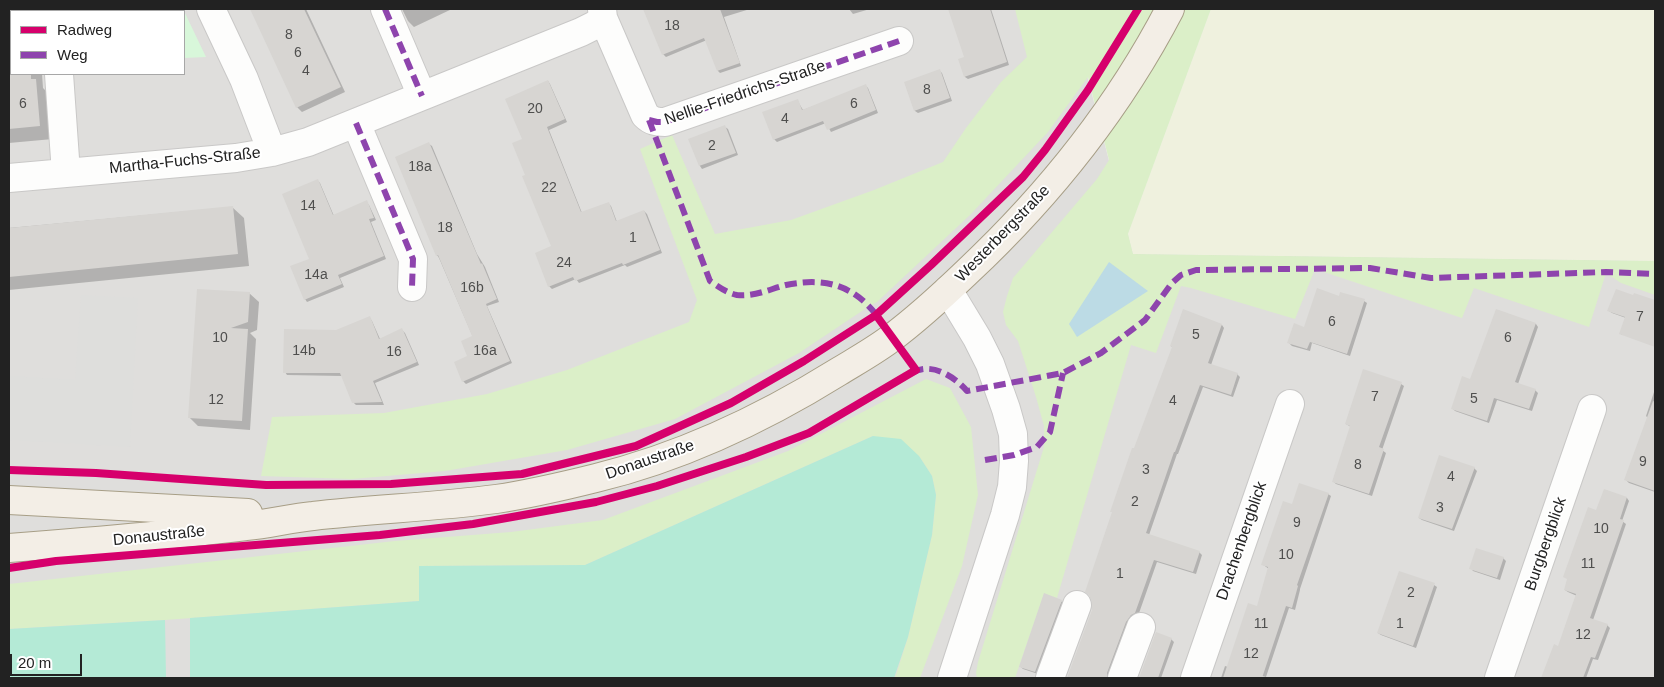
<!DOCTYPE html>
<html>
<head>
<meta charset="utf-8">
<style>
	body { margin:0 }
	#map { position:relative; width:1664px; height:687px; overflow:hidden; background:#f0efeb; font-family:Helvetica,sans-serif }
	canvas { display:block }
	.frame { position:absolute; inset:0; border:10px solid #222; pointer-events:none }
	.legend { position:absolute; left:10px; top:10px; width:175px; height:65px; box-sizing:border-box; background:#fff; border:1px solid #a7a7a7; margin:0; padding:6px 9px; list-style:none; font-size:15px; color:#222 }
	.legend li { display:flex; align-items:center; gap:10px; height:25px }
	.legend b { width:25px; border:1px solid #a7a7a7 }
	.scale { position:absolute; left:10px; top:654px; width:72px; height:22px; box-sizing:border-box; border:2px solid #222; border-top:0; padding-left:6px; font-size:15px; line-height:18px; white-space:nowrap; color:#222; -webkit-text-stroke:4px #fff; paint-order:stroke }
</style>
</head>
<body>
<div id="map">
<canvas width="1664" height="687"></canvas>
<div class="frame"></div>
<ul class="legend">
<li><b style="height:6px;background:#d6006c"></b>Radweg</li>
<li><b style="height:6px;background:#8e44ad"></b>Weg</li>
</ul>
<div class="scale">20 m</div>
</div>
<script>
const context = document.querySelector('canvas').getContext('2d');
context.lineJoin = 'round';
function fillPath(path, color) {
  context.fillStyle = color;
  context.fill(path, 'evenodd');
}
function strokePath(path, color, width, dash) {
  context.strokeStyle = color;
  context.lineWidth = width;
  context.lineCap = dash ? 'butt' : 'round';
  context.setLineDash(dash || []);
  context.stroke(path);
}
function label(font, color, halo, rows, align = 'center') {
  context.font = font + ' Helvetica,sans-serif';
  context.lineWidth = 4;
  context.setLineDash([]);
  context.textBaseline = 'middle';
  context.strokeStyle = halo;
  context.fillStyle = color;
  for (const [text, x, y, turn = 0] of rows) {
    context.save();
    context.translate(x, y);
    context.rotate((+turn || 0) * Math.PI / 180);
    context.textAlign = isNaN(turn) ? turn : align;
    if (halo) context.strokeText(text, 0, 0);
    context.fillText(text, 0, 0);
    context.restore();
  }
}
const residential = new Path2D(`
	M9 9H1070L1133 254 1655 261V678H9ZM11 11H184V74H11Z`);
const religious = new Path2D(`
	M81 295 138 298 130 447 9 440V376L75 380Z`);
const farmland = new Path2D(`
	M1211 9H1655V261L1133 254 1128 234Z`);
const grass = new Path2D(`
	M1015 9H1211L1128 234 1133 254 1655 261V295L1621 283 1606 273 1589 327 1474 288 1462 318 1315 269 1295 319 1191 288 1181 286 1156 353 1131 345 1057 598 1044 594 1015 678H977L976 673 978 662 1044 447V426L1036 397 1018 341 1006 325 1003 312 1007 296 1013 278 1097 179 1109 160 1088 77 1048 132 970 215 877 302 868 307 799 353 675 419 567 450 445 471 352 479 261 476 272 417 384 413 487 394 567 370 689 322 697 300 640 149 672 135 715 234 791 220 874 190 943 162 966 128 1001 82 1027 57Z
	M926 379 950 388 971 427 978 495 962 566 920 678H895L908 637 932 535 936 495 932 476 919 456 873 436 585 565 419 566V601L165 620 9 629V584L395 541 511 532 603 520 788 451Z`);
const park = new Path2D(`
	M72 9H183L206 57 184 58V11H73Z`);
const pitch = new Path2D(`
	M873 436 901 439 919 456 932 476 936 495 932 535 908 637 894 678H190V618L419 601V566L585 565Z
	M165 620 166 678H9V629Z`);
const water = new Path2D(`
	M1109 262 1148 291 1077 337 1069 324Z`);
const shadow = new Path2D(`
	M9 9H37V11H11V74H42L43 88 49 94 53 139 9 143Z
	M251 9H306L345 92 302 112 297 107Z
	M402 9H452L414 27 408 21Z
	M657 9H750L724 17 741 66 720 73 718 71 707 40 666 57 663 54 646 13Z
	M849 9H870L853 14Z
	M949 9H991L1009 65 968 79 965 77 966 58Z
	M939 70 942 73 952 101 918 113 915 111 905 83Z
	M548 81 550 84 567 122 549 130 582 213 608 203 611 206 617 222 644 211 647 214 662 253 627 267 625 265 579 283 576 279 552 289 549 286 553 247 527 175 524 140Z
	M866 86 868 88 878 113 831 132 826 123 777 142 774 139 797 100 803 110Z
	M725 127 728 129 738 155 702 169 700 166 690 139Z
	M429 144 432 146 477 254 485 267 499 302 487 306 512 363 466 384 463 381 473 337 439 258 437 255Z
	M318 181 320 183 334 216 366 202 369 205 376 220 371 222 386 259 340 278 344 287 307 302 305 299 311 259Z
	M232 207 244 218 249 266 9 290V228Z
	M198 290 249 293 259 302 257 330 250 333 256 339 250 430 198 426 189 417Z
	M1635 294 1655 302V346L1622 334V335L1621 334 1626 318 1612 313 1609 311 1634 297Z
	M1340 297 1364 301 1367 303 1350 356 1312 343 1310 351 1292 346 1289 343Z
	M1497 310 1536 324 1538 327 1518 384 1535 390 1538 393 1532 411 1497 400 1489 423 1455 411 1453 409 1471 381Z
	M370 318 372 321 380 339 402 330 405 333 419 365 375 383 384 405H356L353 402 342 376 287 375 285 372 336 331Z
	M1222 325 1224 328 1211 365 1237 374 1240 377 1233 397 1203 387 1178 454H1177L1149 535 1199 552 1202 555 1196 574 1157 562 1138 616 1109 678H1068L1093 610 1135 450 1173 348 1171 346Z
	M1401 384 1404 386 1382 450 1386 453 1372 496 1336 484 1333 481 1351 427 1346 424Z
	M1655 389V492L1629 483 1626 480 1648 418 1646 416Z
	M1474 468 1477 471 1454 531 1422 520 1419 518Z
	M1605 490 1627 498 1629 501 1622 521 1626 524 1593 620 1607 625 1610 628 1598 660 1593 659 1586 678H1546L1543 676 1559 647 1577 596 1568 592 1565 590Z
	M1328 494 1331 496 1300 589V590L1295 610 1289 608 1266 677 1262 676V678H1221L1225 666 1228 667 1258 607 1269 569 1262 564 1293 506Z
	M1503 558 1506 561 1500 580 1473 571 1471 568Z
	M1434 585 1437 587 1416 648 1381 635 1378 633Z
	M1062 601 1064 604 1038 674 1023 669 1020 666Z
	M1156 634 1171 639 1174 642 1161 678H1140Z`);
const building = new Path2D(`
	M250 9H304L341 87 296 108Z
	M643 9H720L740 63 717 71 704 38 662 55Z
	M948 9H990L1007 62 964 77 958 59 964 57Z
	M940 69 950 98 914 111 904 82Z
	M9 74H31V79H36L40 126 9 129Z
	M548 80 565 119 547 127 581 212 609 202 616 221 644 210 660 250 623 265 622 263 575 281 573 277 548 287 535 253 551 246 522 176 525 175 512 143 522 139 505 99Z
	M866 84 876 110 827 130 823 121 773 140 762 112 798 99 802 110Z
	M725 125 736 153 699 166 688 139Z
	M429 142 475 250 481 264 482 263 497 299 486 304 510 361 462 382 454 362 467 356 461 341 472 336 438 255 436 256 395 157Z
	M318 179 333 215 367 200 374 218 369 219 384 256 338 275 342 284 304 300 290 266 309 259 282 194Z
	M233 206 238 254 9 277V228Z
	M1317 288 1339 296 1340 292 1365 299 1347 354 1310 342 1307 349 1287 343 1294 323 1304 327Z
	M197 289 250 292 248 322 231 328 248 329 242 421 188 418Z
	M1616 289 1633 295 1634 293 1655 300V347L1619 334 1625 317 1607 311Z
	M1183 309 1222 324 1208 363 1238 373 1231 395 1200 385 1175 452H1174L1146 533 1200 551 1193 572 1154 560 1135 613 1131 615 1126 622 1107 673V678H1067L1092 610V602L1089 595 1085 592 1112 512H1110L1132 448H1134L1172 347 1170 346Z
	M1496 309 1536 323 1515 382 1536 389 1529 409 1494 398 1487 421 1451 409 1462 376 1470 379Z
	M370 316 379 339 402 328 417 362 373 381 382 402 352 403 340 373H283L284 329 336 330Z
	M1363 369 1402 382 1379 447 1384 449 1369 494 1332 482 1350 426 1345 424Z
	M1653 401 1655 402V491L1624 480Z
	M1439 455 1475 467 1452 529 1418 518Z
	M1299 483 1329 493 1297 585 1298 586 1292 608 1286 606 1262 678H1223L1248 603 1257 606 1268 567 1261 565 1283 501 1292 504Z
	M1604 489 1627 497 1620 519 1624 520 1590 618 1608 624 1595 658 1591 657 1583 678H1541L1554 644 1558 646 1576 594 1564 590 1567 579 1563 577 1588 507 1596 510Z
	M1476 548 1504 557 1497 578 1469 569Z
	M1399 571 1435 583 1413 646 1377 633Z
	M1044 593 1062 600 1035 672 1019 667Z
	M1156 632 1172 638 1158 678H1139Z`);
const minor = new Path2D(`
	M55 9V11
	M211 9 244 79 272 152
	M385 9 422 96
	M602 9 603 18 645 115C651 121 656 122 665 122L899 41
	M59 74 66 173
	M356 123 413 259 412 287
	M9 178 236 158 272 152 308 142 581 32 595 25 603 18
	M948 290 977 338 990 364 1006 409 1013 434 1014 461 1012 487 1005 515 952 678
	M1050 678 1077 605
	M1122 678 1141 627
	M1195 678 1290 404
	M1499 678 1592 409`);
const major = new Path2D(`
	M9 500 248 513
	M9 548C88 542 167 536 246 526 269 524 291 518 313 516 374 509 436 507 496 499 530 494 564 486 596 478 682 457 764 418 838 372 856 361 874 351 890 339 917 319 943 295 967 272 1048 196 1119 107 1170 9`);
const quiet = new Path2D(`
	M385 9 422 96
	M649 120 710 281C719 287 727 293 737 295 754 297 770 289 786 285 825 277 854 285 878 317
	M649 120 657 122H665L899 41
	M356 123 413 259 412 287
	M912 373C931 361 955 377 967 391L1063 373 1101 353 1145 320 1172 283 1181 275 1196 270 1370 268 1431 278 1606 272 1655 274
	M985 460 1014 455 1037 447 1050 432 1063 373`);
const cycleway = new Path2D(`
	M9 470 96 473 266 485 391 484 522 474 636 446 731 403 804 361 876 315 931 265 1023 177 1045 150 1088 90 1138 9
	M9 568 56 561 380 535 473 524 596 502 657 486 746 457 809 433 916 370 876 315`);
const numberNames = [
	["18",672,26],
	["8",289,35],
	["6",298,53],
	["4",306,71],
	["8",927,90],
	["6",23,104],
	["6",854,104],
	["20",535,109],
	["4",785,119],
	["2",712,146],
	["18a",420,167],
	["22",549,188],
	["14",308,206],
	["18",445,228],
	["1",633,238],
	["24",564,263],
	["14a",316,275],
	["16b",472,288],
	["7",1640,317],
	["6",1332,322],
	["5",1196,335],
	["10",220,338],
	["6",1508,338],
	["14b",304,351],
	["16a",485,351],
	["16",394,352],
	["7",1375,397],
	["5",1474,399],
	["12",216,400],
	["4",1173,401],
	["9",1643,462],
	["8",1358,465],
	["3",1146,470],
	["4",1451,477],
	["2",1135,502],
	["3",1440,508],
	["9",1297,523],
	["10",1601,529],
	["10",1286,555],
	["11",1588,564],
	["1",1120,574],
	["2",1411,593],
	["11",1261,624],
	["1",1400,624],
	["12",1583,635],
	["12",1251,654]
];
const streetNames = [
	["Nellie-Friedrichs-Straße",745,93,-19],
	["Martha-Fuchs-Straße",185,161,-6],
	["Westerbergstraße",1003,234,-46],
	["Donaustraße",650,460,-19],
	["Donaustraße",159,536,-6],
	["Drachenbergblick",1242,541,-71],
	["Burgbergblick",1546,544,-71]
];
fillPath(residential, '#dfdedc');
fillPath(religious, '#dededc');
fillPath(farmland, '#eff1de');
fillPath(grass, '#dbefc8');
fillPath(park, '#d8f7da');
fillPath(pitch, '#b4ead6');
fillPath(water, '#bcdbe5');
fillPath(shadow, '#0003');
fillPath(building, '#d7d5d2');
strokePath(minor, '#c9c8c7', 30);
strokePath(major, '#a79e86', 30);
strokePath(minor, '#fdfdfc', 28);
strokePath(major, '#f3eee6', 28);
strokePath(quiet, '#8e44ad', 6, [12, 6]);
strokePath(cycleway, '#d6006c', 8);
label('14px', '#4f4f4e', null, numberNames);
label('16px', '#222', '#fff', streetNames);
</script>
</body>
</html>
